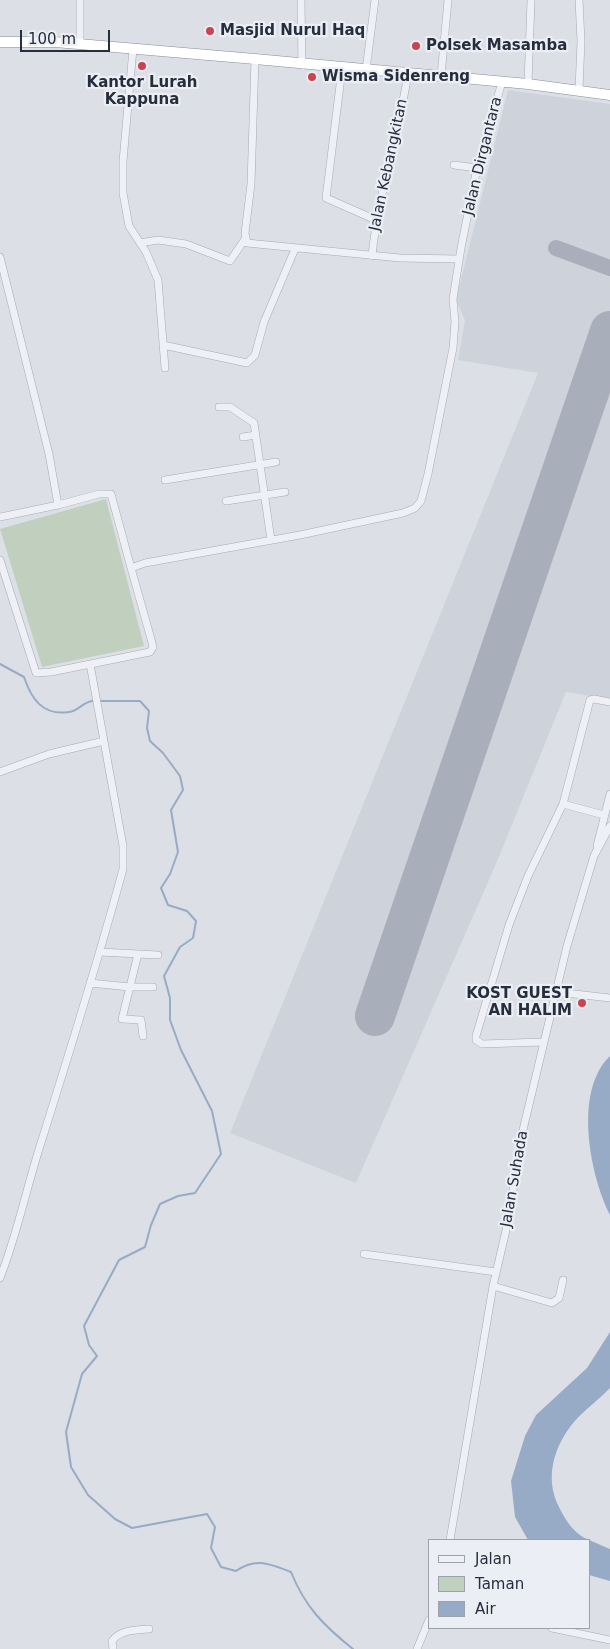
<!DOCTYPE html>
<html>
<head>
<meta charset="utf-8">
<style>
	body { margin:0 }
	#map { position:relative; width:610px; height:1649px; overflow:hidden; background:#dce0e6; font-family:"DejaVu Sans",sans-serif }
	canvas { display:block }
	.legend { position:absolute; left:428px; top:1539px; width:162px; height:90px; box-sizing:border-box; background:#ebeef4; border:1px solid #9ca1aa; margin:0; padding:6px 9px; list-style:none; font-size:15px; color:#262d3c }
	.legend li { display:flex; align-items:center; gap:10px; height:25px }
	.legend b { width:25px; border:1px solid #9ca1aa }
	.scale { position:absolute; left:20px; top:30px; width:90px; height:22px; box-sizing:border-box; border:2px solid #262d3c; border-top:0; padding-left:6px; font-size:15px; line-height:18px; white-space:nowrap; color:#262d3c; -webkit-text-stroke:4px #ebeef4; paint-order:stroke }
</style>
</head>
<body>
<div id="map">
<canvas width="610" height="1649"></canvas>
<ul class="legend">
<li><b style="height:6px;background:#eff0f5"></b>Jalan</li>
<li><b style="height:14px;background:#c1d0be"></b>Taman</li>
<li><b style="height:14px;background:#98abc6"></b>Air</li>
</ul>
<div class="scale">100 m</div>
</div>
<script>
const context = document.querySelector('canvas').getContext('2d');
context.lineJoin = 'round';
function fillPath(path, color) {
  context.fillStyle = color;
  context.fill(path, 'evenodd');
}
function strokePath(path, color, width, dash) {
  context.strokeStyle = color;
  context.lineWidth = width;
  context.lineCap = dash ? 'butt' : 'round';
  context.setLineDash(dash || []);
  context.stroke(path);
}
function label(font, color, halo, rows, align = 'center') {
  context.font = font + ' "DejaVu Sans",sans-serif';
  context.lineWidth = 4.5;
  context.setLineDash([]);
  context.textBaseline = 'middle';
  context.strokeStyle = halo;
  context.fillStyle = color;
  for (const [text, x, y, turn = 0] of rows) {
    context.save();
    context.translate(x, y);
    context.rotate((+turn || 0) * Math.PI / 180);
    context.textAlign = isNaN(turn) ? turn : align;
    if (halo) context.strokeText(text, 0, 0);
    context.fillText(text, 0, 0);
    context.restore();
  }
}
const built = new Path2D(`
	M508 90 610 104V699L566 692 496 864 356 1183 230 1133 538 373 458 360 465 320 456 300Z`);
const green = new Path2D(`
	M106 499 144 646 42 667 0 529Z`);
const water = new Path2D(`
	M610 1056V1215C590 1175 573 1091 610 1056Z
	M610 1332V1388C599 1400 585 1409 574 1422 554 1446 544 1478 559 1507 566 1521 574 1534 589 1540H528L515 1517 511 1481 525 1436 536 1415 587 1368Z
	M589 1540 610 1549V1581L589 1575Z`);
const stream = new Path2D(`
	M0 664 24 677C31 698 42 716 69 712 79 711 83 701 94 701
	M99 701H140L149 711 147 728 150 741 163 753 180 776 183 790 171 810 178 852 170 874 161 888 168 905 187 911 196 921 193 938 180 947 164 976 170 998V1020L181 1050 212 1111 221 1154 195 1193 178 1196 160 1204 151 1225 145 1247 119 1260 84 1326 89 1345 97 1356 82 1374 66 1432 71 1467 88 1495 115 1519 132 1528 207 1514 215 1527 211 1548 221 1567 236 1571C256 1557 270 1564 291 1572 305 1607 324 1626 353 1649`);
const taxiway = new Path2D(`
	M556 248 610 268`);
const runway = new Path2D(`
	M375 1016 610 331`);
const minor = new Path2D(`
	M301 0 302 65
	M80 45V0
	M133 49 123 161V193L129 226 146 252 158 280 165 368
	M255 59 251 184 245 233 247 243 400 258 459 259
	M342 69 326 198 376 220
	M366 70 375 0
	M441 76 448 0
	M528 84 531 0
	M579 90 581 41 579 0
	M454 165 477 168
	M140 243 158 240 186 244 230 261 245 239
	M372 256C378 195 398 135 408 74
	M0 257 49 454 58 505 99 494H111L131 568 145 563 300 535 403 513 415 508 421 501 428 474 453 348 455 322 453 299 461 248 477 168 502 82
	M163 345 247 363 255 355 264 322 295 249
	M219 407H230L254 423 271 540
	M243 437 256 435
	M165 480 276 462
	M226 501 285 492
	M0 517 58 505
	M0 560 36 673 51 672 150 652 153 647 151 639 131 568
	M0 772 49 754 104 741
	M563 804 604 815
	M597 846 610 794
	M100 952 158 955
	M138 954 122 1019 141 1020 143 1036
	M90 983 130 987H153
	M557 992 610 998
	M543 1042 482 1044 476 1040V1036L509 925 528 876 563 804 590 700 594 699 610 702
	M364 1254 496 1272
	M0 1278C17 1235 26 1190 40 1146 69 1054 98 962 123 869V846L90 664
	M493 1286 552 1303 559 1298 563 1280
	M450 1540 493 1286 507 1226 523 1130 567 946 594 856 610 826
	M552 1628 610 1640
	M113 1649 112 1641C120 1630 136 1630 149 1629
	M417 1649 429 1620`);
const highway = new Path2D(`
	M0 42H55L255 59 528 84 610 95`);
const markers = [
	[210,31,5,"#ca434f"],
	[416,46,5,"#ca434f"],
	[142,66,5,"#ca434f"],
	[312,77,5,"#ca434f"],
	[582,1003,5,"#ca434f"]
];
const poiNames = [
	["Masjid Nurul Haq",220,31],
	["Polsek Masamba",426,46],
	["Wisma Sidenreng",322,77],
	["Kantor Lurah",142,83,"center"],
	["Kappuna",142,100,"center"],
	["KOST GUEST",572,994,"right"],
	["AN HALIM",572,1011,"right"]
];
const streetNames = [
	["Jalan Dirgantara",483,156,-76],
	["Jalan Kebangkitan",389,165,-78],
	["Jalan Suhada",515,1179,-80]
];
fillPath(built, '#ced2db');
fillPath(green, '#c1d0be');
fillPath(water, '#98abc6');
strokePath(stream, '#98abc6', 2);
strokePath(taxiway, '#a9afba', 16);
strokePath(runway, '#a9afba', 40);
strokePath(minor, '#a5aab3', 8);
strokePath(highway, '#848c9c', 11);
strokePath(minor, '#eff0f5', 7);
strokePath(highway, '#fff', 10);
for (const [x, y, r, color] of markers) {
  const dot = new Path2D();
  dot.arc(x, y, r, 0, 2 * Math.PI);
  context.fillStyle = color;
  context.fill(dot);
  strokePath(dot, '#ebeef4', 2);
}
label('bold 15px', '#262d3c', '#ebeef4', poiNames, 'left');
label('15px', '#262d3c', '#ebeef4', streetNames);
</script>
</body>
</html>
